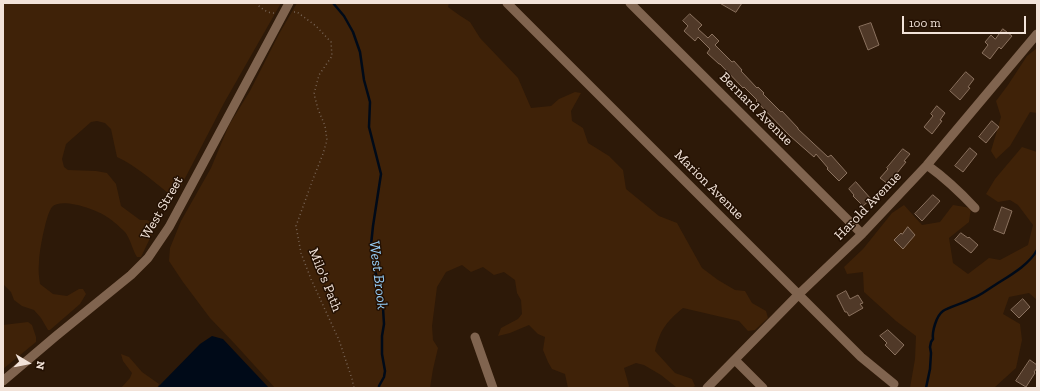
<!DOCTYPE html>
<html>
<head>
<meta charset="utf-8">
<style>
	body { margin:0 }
	#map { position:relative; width:1040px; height:391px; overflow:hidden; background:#2d1908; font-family:"Zilla Slab",serif }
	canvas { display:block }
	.frame { position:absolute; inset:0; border:4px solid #f2e3d9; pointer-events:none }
	.north { position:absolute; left:8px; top:343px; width:40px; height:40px; -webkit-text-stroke:3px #231002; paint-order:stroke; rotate:100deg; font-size:11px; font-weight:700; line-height:16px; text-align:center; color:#f2e3d9 }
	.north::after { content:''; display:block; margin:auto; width:14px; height:18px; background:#f2e3d9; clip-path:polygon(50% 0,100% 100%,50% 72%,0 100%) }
	.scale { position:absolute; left:902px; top:16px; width:124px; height:18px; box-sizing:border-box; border:2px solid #f2e3d9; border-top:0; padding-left:5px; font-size:12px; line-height:14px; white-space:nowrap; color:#f2e3d9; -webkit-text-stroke:3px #231002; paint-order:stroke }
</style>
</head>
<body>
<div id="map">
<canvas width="1040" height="391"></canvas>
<div class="frame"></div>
<div class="north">N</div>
<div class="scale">100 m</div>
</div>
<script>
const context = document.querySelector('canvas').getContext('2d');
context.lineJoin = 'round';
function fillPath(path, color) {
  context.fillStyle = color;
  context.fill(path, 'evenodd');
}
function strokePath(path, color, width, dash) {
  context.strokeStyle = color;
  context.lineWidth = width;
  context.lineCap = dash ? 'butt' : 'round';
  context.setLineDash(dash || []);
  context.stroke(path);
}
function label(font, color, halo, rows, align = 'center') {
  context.font = font + ' "Zilla Slab",serif';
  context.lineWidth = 3;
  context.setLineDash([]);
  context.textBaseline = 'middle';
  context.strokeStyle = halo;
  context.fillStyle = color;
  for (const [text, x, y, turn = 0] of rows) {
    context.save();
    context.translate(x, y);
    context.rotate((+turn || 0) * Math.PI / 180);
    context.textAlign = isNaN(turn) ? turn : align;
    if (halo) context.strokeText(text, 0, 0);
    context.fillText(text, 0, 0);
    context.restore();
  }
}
const green = new Path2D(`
	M3 3H281L224 103 181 186 173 194 168 193C152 180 136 166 117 157L111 129 105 123 97 121 91 122 66 144 62 159 64 167 68 170 96 171 107 173 116 184 121 206 140 220H147L151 222 154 226 153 232 141 257H137C132 249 131 240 125 232 119 226 111 219 104 215 95 209 60 197 52 207 46 214 39 252 39 263 38 270 39 277 40 284L53 294 67 296 79 289H83L86 294 80 304 50 330H48L41 318 34 310 22 306 14 300 11 292 3 284Z
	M297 3H449L448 7 459 15 470 22 480 38 518 78 531 108 551 106 559 99 575 92 581 93 571 111 572 121 583 128 588 143 609 156 623 170 626 189 659 216 677 223 702 268 718 280 735 290 745 291 752 303 766 311 768 318 755 330 748 331 739 321 683 308C666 322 660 330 655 351L675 373 692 379 695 386 692 388 676 387 661 375 644 365 636 363 624 368 629 386 628 388H568L565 374 552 369 548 362 543 350 545 337 538 334 529 325 510 333 498 336 501 328 518 319 522 314 521 300 517 293 515 280 504 272 494 275 483 267 471 272 462 265 446 272 437 287 432 326 433 340 438 348 433 369 430 388H275L234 343 210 318 183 282 169 261 170 248 181 221 211 168 229 125 250 91 279 34Z
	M1037 48V113L1030 112 1010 146 996 159 991 151 1001 117 996 101 1008 85 1027 56Z
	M1022 147 1037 152V300L1029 293 1009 297 1003 314 1020 324 1022 340 1016 368 995 387V388H910L915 359 916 336 896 321 864 292 863 272 847 274 844 267 863 249 892 213 904 205 922 225 940 222 953 205 971 208 969 222 949 238 953 263 968 274 989 258 1000 260 1028 245 1033 225 1018 205 1010 200 998 202 986 194 995 179Z
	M28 322 32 325 36 337V342L3 369V325Z
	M121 354 129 357 142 372 159 384 157 388H121L130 378 132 373 123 361Z`);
const water = new Path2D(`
	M212 336 223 339 269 388H157L200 344Z`);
const stream = new Path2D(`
	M333 3 344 16 353 32 360 52 364 80 370 102 369 127 381 174 373 226 371 245 373 265 381 290 383 308 384 324 382 336V354L385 371 384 377 379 386V388
	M926 388 930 369 931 353 930 347 931 342 933 339C932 332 936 316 943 311 949 307 964 303 971 299 980 296 987 290 995 285 1009 276 1029 265 1037 250`);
const building = new Path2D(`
	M720 3H742L736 12Z
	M690 14 702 25 698 29 708 38 712 34 719 41 715 45 732 62 734 61 742 70 741 71 757 88 758 87 764 93 763 94 781 112 782 111 798 128V129L828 157 831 155 847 173 839 181 827 169 828 168 816 154 814 157 790 136 756 101 757 100 744 87 743 88 720 64H719L707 53 710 49 698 37 695 41 684 31 688 26 683 21Z
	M871 23 879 45 868 50 859 27Z
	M1003 29 1012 36 1001 49 999 47 990 59 982 53 988 45 985 42 991 35 995 39Z
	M966 72 974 79 968 87 970 88 960 100 950 91Z
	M937 106 945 113 940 120 942 121 932 134 924 127 933 116 931 114Z
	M992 121 999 127 986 143 979 137Z
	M970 148 977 154 963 172 955 166Z
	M903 149 910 154 904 161 906 162 888 184 880 178 888 169 887 168Z
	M856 182 871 199 863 206 853 196 854 195 849 189Z
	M933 195 940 201 922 221 915 214Z
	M1002 207 1012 211 1004 234 994 230Z
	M908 227 915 235 903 249 894 240 901 233 902 234Z
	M961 233 968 238 969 237 978 245 971 253 955 240Z
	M846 291 850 299 858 295 863 303 860 304 863 308 849 316 847 312H845L837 296Z
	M1023 299 1030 307 1019 318 1011 310Z
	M888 330 904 345 895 355 885 345 887 343 880 336Z
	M1030 360 1037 365V368L1034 372 1035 373 1026 387 1016 381Z`);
const path = new Path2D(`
	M256 3C260 8 269 14 275 13
	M294 12H297L316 26 331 42 332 56 319 75 314 94 318 109 325 126 327 140 323 154 313 179 296 226 301 253 311 279 339 340 352 379 354 388`);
const minor = new Path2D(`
	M507 3 861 357 894 384
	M630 3 862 234
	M927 165C945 178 960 192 975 208
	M475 337 493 388
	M735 360 763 388
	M3 381 56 336 131 275 148 258 169 227 289 3
	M707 388 799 294 862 234 927 165 1037 34`);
const streetNames = [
	["Bernard Avenue",756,109,45],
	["Marion Avenue",709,185,45],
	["Harold Avenue",868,206,-46],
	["West Street",162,208,-60],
	["Milo's Path",325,280,68]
];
const waterNames = [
	["West Brook",378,275,83]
];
fillPath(green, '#3f2208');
fillPath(water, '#000a18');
strokePath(stream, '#000a18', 2.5);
fillPath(building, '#503928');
strokePath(building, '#8b725f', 1);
strokePath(path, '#776456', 1.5, [1, 3]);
strokePath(minor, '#80644f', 9);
label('14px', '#f2e3d9', '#231002', streetNames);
label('italic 15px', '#96cdf6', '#231002', waterNames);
</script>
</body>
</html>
